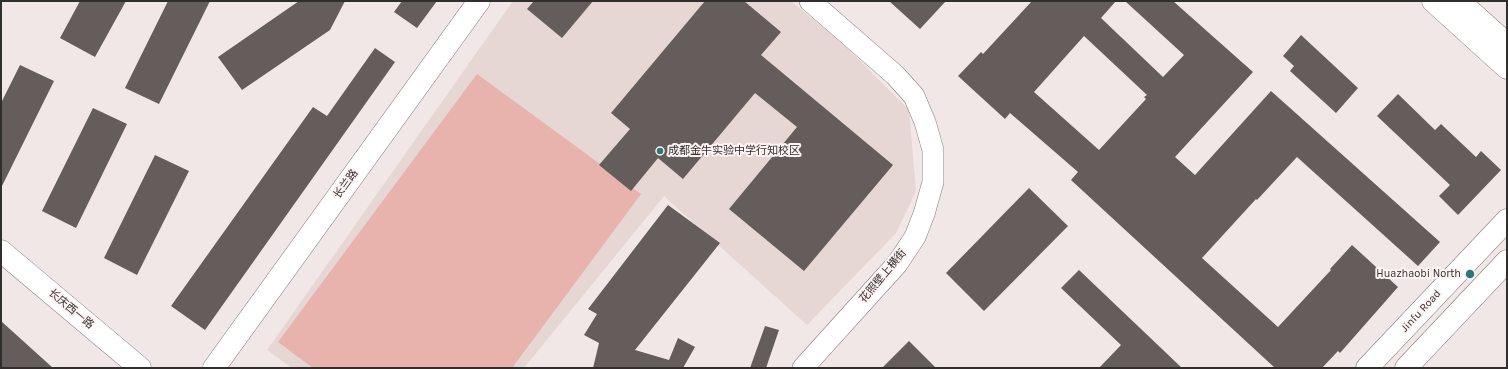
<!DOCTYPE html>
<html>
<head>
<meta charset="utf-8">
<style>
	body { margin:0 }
	#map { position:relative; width:1508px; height:369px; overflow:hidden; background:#f0e7e6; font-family:Karla,sans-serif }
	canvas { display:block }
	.frame { position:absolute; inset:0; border:2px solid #312e2e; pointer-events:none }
</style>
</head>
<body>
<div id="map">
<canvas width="1508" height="369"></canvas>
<div class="frame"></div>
</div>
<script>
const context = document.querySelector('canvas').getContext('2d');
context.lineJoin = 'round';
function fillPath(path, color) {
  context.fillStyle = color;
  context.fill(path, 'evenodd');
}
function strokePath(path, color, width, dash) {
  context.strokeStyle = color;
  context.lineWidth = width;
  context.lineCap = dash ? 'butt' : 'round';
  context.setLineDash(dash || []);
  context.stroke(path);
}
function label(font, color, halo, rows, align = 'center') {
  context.font = font + ' Karla,"Noto Sans SC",sans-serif';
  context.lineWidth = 4;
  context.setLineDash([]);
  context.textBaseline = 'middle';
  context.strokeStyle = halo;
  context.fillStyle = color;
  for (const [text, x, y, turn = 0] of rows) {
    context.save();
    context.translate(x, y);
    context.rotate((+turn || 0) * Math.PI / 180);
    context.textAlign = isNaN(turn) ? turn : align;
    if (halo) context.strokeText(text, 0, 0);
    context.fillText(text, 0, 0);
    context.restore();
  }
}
const built = new Path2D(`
	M513 1H791L844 45 909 110 916 191 896 233 807 325 664 196 524 368H292L267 350Z`);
const green = new Path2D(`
	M477 74 641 194 512 368H313L278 342Z`);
const building = new Path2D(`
	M80 1H126L95 57 60 38Z
	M168 1H210L159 104 125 88Z
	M299 1H345L330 30 242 90 218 57Z
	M402 1H437L417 28 394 12Z
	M534 1H593L562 38 527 9Z
	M705 1H744L781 32 761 55 893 165 804 271 729 209 797 127 755 93 683 179 658 158 631 191 599 165 630 129 611 113Z
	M889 1H946L920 29Z
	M1032 1H1116L1101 18 1163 77 1184 55 1125 1H1173L1253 72 1175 157 1195 175 1271 91 1440 242 1418 266 1297 157 1257 200 1256 199 1202 258 1278 327 1331 270 1330 269 1352 245 1398 287 1340 353 1338 351 1322 368H1275L1071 180 1078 172 1010 113 1005 119 958 76 981 52 983 54ZM1084 36 1147 95 1144 97 1146 99 1099 150 1034 92Z
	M1301 35 1358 88 1336 113 1290 71 1294 66 1283 56Z
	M375 48 395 62 205 330 171 306 313 107 327 116Z
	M20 65 54 81 1 188V103Z
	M1398 94 1435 130 1441 124 1476 157 1481 151 1501 170 1458 215 1439 196 1450 185 1377 116Z
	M93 108 127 124 76 228 42 211Z
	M155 155 189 171 137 275 104 258Z
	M1029 188 1068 226 984 311 946 273Z
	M668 205 720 243 635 350 669 360 678 338 695 347 683 368H593L599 343 584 335 597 314 588 309Z
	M1079 270 1182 368H1099L1121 345 1061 288Z
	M1 321 53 368H1Z
	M765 326 779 330 766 368H750Z
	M909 341 936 368H882Z`);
const minor = new Path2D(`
	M803 368 897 264 915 237 924 214 933 182V150L925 122 914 96 895 75 810 1`);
const tertiary = new Path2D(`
	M1433 1 1507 68
	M1459 1 1507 44
	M214 368 479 1
	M1367 368 1507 220
	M1406 368 1507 261`);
const secondary = new Path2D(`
	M1 251 140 368`);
const markers = [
	[660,151,4,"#2d7778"],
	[1470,274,5,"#2d7778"]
];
const poiNames = [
	["成都金牛实验中学行知校区",668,151],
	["Huazhaobi North",1461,274,"right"]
];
const streetNames = [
	["长兰路",346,184,-54],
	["花照壁上横街",883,276,-50],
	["长庆西一路",71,309,40],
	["Jinfu Road",1421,311,-47]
];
fillPath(built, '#e6d6d4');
fillPath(green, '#e8b3ac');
fillPath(building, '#655d5c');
strokePath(minor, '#847c7b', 22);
strokePath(tertiary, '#847c7b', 23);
strokePath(secondary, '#847c7b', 23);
strokePath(minor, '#fff', 21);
strokePath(tertiary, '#fff', 22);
strokePath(secondary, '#fff', 22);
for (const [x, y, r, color] of markers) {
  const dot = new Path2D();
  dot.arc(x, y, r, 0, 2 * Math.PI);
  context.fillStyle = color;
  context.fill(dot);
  strokePath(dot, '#fdf4f3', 1.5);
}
label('11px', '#312e2e', '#fdf4f3', poiNames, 'left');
label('11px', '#312e2e', '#fdf4f3', streetNames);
</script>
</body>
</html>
